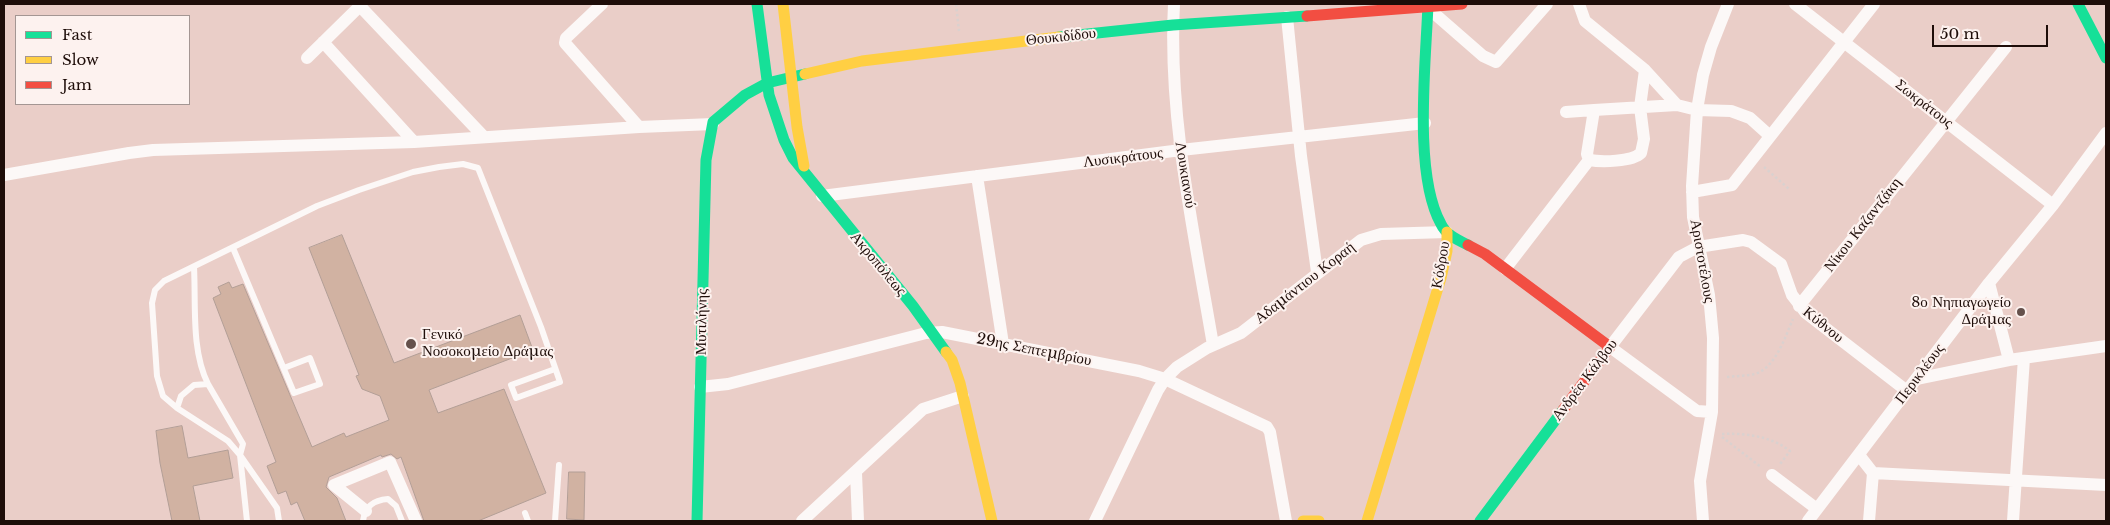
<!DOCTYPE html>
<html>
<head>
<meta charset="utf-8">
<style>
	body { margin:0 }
	#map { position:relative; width:2110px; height:525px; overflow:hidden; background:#eacec8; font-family:"Libre Baskerville",serif }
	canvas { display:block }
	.frame { position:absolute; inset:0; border:5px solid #1e0d09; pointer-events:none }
	.legend { position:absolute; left:15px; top:15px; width:175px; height:90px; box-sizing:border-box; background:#fdf2ef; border:1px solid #a49693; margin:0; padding:6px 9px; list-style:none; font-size:15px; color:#1e0d09 }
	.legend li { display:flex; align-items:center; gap:10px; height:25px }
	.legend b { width:25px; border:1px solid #a49693 }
	.scale { position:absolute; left:1932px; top:25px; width:116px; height:22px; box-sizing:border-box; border:2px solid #1e0d09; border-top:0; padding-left:6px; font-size:15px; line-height:18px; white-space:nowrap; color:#1e0d09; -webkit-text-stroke:4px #fdf2ef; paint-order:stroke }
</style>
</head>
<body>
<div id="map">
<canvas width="2110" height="525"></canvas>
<div class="frame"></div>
<ul class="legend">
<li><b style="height:6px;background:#16e098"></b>Fast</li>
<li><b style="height:6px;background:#ffcf43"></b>Slow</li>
<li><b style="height:6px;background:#f24e42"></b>Jam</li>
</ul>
<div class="scale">50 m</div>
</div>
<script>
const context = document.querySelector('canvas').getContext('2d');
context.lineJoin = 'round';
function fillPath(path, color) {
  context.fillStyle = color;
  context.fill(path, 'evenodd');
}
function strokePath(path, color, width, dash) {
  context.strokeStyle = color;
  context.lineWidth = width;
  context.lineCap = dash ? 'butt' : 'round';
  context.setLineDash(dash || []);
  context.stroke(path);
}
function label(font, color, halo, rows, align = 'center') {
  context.font = font + ' "Libre Baskerville",serif';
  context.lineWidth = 4;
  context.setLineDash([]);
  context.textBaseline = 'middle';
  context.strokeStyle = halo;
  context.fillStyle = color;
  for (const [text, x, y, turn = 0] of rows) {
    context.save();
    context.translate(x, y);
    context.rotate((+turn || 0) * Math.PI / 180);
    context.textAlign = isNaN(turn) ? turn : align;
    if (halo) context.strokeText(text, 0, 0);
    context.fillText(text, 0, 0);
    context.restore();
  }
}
const building = new Path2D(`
	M342 235 394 363 520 315 533 350 429 390 438 413 504 389 546 493 478 521H424L401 457 397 459 391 454 382 457 381 455 329 477 326 487 337 498 346 521H305L297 502 291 505 286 491 278 494 267 466 276 462 213 298 221 294 218 287 229 282 232 288 243 284 312 447 344 433 346 437 389 420 380 396 362 389 356 376 359 375 309 248Z
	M182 426 188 458 228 450 233 478 193 486 200 521H172L160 463 156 431Z
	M569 472H585L584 520 567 519Z`);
const path = new Path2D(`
	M956 4 959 31
	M1764 167 1789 189
	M1727 377C1735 376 1747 376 1755 374 1776 367 1785 337 1793 319
	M1722 434C1745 433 1771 436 1790 451L1780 464
	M1722 437 1761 467`);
const lane = new Path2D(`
	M233 248 294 393 320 384 310 358 284 368
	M194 267C196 305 191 350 208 384
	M177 408 181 396 194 385 208 384 243 444 240 455 277 508 279 521
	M525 513 528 521
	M247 521 240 455 228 441 177 408 163 396 157 376 152 303 155 290 164 281 317 206 359 190 413 172 439 167 463 164 478 168 541 327 560 382 516 398 511 385 555 369
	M363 521C365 506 374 500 388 499L396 506 402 521
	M555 521 559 465`);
const street = new Path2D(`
	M358 4 484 137
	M602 4 566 38 565 43 639 127
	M1174 4C1168 118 1194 232 1213 345
	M1579 4 1585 21 1645 70 1677 105
	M1795 4 2053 205
	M1428 8 1483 56 1496 62 1547 4
	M1287 17 1301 156 1317 272
	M323 42 414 142
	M307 58 362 4
	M1594 110 1677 105 1697 110 1731 111 1750 118 1770 136
	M1566 112 1594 110 1587 154 1589 160
	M4 175 129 153 153 150 414 142 639 127 713 124
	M977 176 1003 344
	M1692 192 1732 185 1874 4
	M822 196 1181 150 1425 123
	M1505 269 1589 160C1601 162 1632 162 1641 153L1644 139 1640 107 1645 70
	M1989 283 2009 360
	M1799 306 2006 47
	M1916 379 2009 360 2106 346
	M700 387 728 384 926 333 942 332 1139 371 1165 379 1267 427 1270 432 1286 521
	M1712 412 1697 411 1610 347 1679 257 1698 247 1743 240 1751 242 1781 264 1792 295 1806 313 1907 391
	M1859 455 1873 473 1869 521
	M856 473 858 521
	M1873 473 2106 485
	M1772 475 1817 509
	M366 511 334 485 390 462 416 521
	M802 521 923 409 963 396
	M1095 521 1158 390 1165 379 1177 367 1207 348 1241 333 1361 240 1381 234 1447 232
	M1703 521 1700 481 1712 412 1713 338 1709 295 1693 217 1692 186 1697 110 1703 75 1711 47 1728 4
	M1808 521 1989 283 2053 205 2106 133
	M2013 521 2024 358`);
const fast = new Path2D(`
	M757 4 769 95 784 140 793 158 913 306 946 352
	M1428 4C1426 62 1413 174 1441 224 1446 235 1458 240 1468 245
	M2078 4 2106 58
	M1059 37 1173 25 1307 16
	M697 521 706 160 713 122 745 95 767 83 805 74
	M1480 521 1563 410`);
const slow = new Path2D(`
	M783 4 797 127 804 166
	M805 74 862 61 1059 37
	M946 352 952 360 960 383 992 521
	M1303 521H1319
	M1367 521 1441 278 1447 251V232`);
const jam = new Path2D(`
	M1307 16 1462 4
	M1468 245 1485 254 1610 347 1563 410`);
const markers = [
	[2021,312,5,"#65514c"],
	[411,344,6,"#65514c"]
];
const streetNames = [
	["Θουκιδίδου",1061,37,-6],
	["Σωκράτους",1924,104,38],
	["Λυσικράτους",1123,158,-7],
	["Λουκιανού",1185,175,81],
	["Νίκου Καζαντζάκη",1863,225,-52],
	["Αριστοτέλους",1702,261,80],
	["Ακροπόλεως",878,264,50],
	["Κόδρου",1441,265,-80],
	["Αδαμάντιου Κοραή",1305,283,-38],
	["Μυτιλήνης",702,322,-89],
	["Κύθνου",1823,325,39],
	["29ης Σεπτεμβρίου",1034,350,11],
	["Περικλέους",1920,374,-53],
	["Ανδρέα Κάλβου",1585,380,-53]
];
const poiNames = [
	["8ο Νηπιαγωγείο",2011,303],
	["Δράμας",2011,320],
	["Γενικό",422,335,"left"],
	["Νοσοκομείο Δράμας",422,352,"left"]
];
fillPath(building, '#d1b2a2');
strokePath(building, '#b29e96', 1);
strokePath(path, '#dad1cf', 2.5, [2.5, 2.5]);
strokePath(lane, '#fcf8f7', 6);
strokePath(street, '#fcf8f7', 12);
strokePath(fast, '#16e098', 11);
strokePath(slow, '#ffcf43', 11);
strokePath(jam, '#f24e42', 11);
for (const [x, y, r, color] of markers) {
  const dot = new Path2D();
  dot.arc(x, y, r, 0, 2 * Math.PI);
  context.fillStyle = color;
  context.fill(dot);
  strokePath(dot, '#fdf2ef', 2);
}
label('15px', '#1e0d09', '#fdf2ef', streetNames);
label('15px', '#1e0d09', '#fdf2ef', poiNames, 'right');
</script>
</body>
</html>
